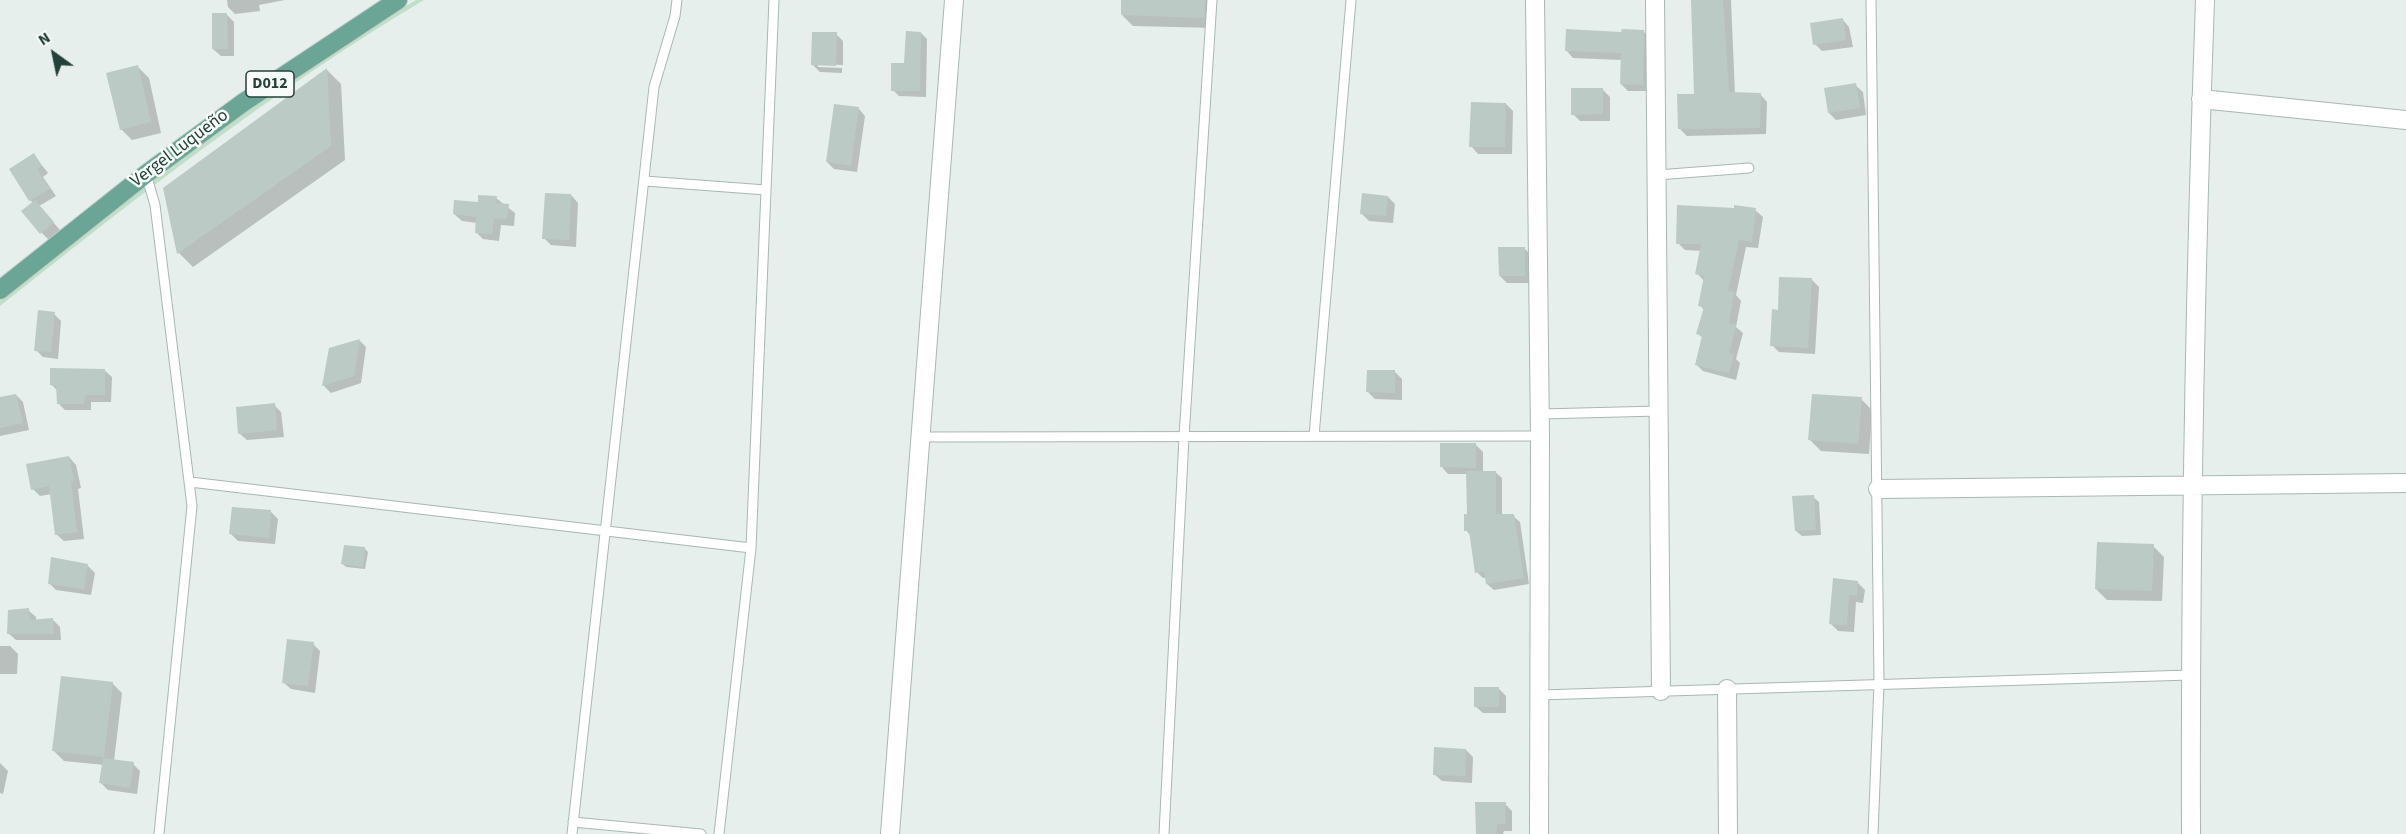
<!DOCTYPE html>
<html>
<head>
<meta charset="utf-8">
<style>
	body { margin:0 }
	#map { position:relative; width:2406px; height:834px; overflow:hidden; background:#e6efeb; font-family:"Source Sans 3",sans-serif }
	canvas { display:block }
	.north { position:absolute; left:24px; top:24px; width:60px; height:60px; -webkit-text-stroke:4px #f7fbf9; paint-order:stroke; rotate:327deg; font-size:16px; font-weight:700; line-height:24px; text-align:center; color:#24423a }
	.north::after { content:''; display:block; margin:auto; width:21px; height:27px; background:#24423a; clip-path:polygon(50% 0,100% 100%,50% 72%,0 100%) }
</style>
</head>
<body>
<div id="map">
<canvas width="2406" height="834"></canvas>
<div class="north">N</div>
</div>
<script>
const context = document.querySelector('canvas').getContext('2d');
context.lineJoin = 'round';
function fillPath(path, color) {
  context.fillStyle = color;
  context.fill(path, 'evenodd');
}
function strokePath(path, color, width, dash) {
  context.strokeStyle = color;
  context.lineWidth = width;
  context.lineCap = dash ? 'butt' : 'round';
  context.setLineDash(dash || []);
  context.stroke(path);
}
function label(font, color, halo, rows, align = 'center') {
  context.font = font + ' "Source Sans 3",sans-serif';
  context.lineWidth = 5;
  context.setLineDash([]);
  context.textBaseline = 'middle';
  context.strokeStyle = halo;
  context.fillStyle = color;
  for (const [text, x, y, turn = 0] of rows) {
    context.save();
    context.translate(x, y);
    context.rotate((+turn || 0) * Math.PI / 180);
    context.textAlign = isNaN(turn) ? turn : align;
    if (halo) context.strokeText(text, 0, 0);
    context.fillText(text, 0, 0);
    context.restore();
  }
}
const green = new Path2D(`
	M416 0H424C273 90 137 197 0 306V301C134 194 268 88 416 0Z`);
const shadow = new Path2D(`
	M227 0H285L259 5 260 11 235 14 228 7Z
	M1123 0H1216L1215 28 1133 26 1122 15Z
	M1693 0H1731L1735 94H1760L1767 102 1766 134 1687 136 1680 129 1696 95Z
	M227 15 234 22V56H221L213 49Z
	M1842 19 1849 27 1853 47 1822 51 1815 44Z
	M1643 31 1651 39 1649 91H1628L1621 84 1622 60 1573 58 1566 50 1623 33Z
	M921 33 927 39 926 97 899 96 893 90Z
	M836 34 843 41V65L818 64V67L842 68V73L820 72 813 65Z
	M138 67 149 78 161 133 132 140 121 129Z
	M327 70 341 84 345 160 193 267 179 253 164 188Z
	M1855 85 1863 92 1866 115 1836 120 1829 113Z
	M1603 90 1610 97V121H1580L1573 114Z
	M1506 104 1513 111 1512 154H1478L1471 146Z
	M858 108 865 116 857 172 834 169 827 162Z
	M34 155 48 173 43 177 56 196 39 206 60 230 49 240 42 233 33 203 30 200Z
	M571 195 578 203 576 247 551 245 544 238Z
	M1388 197 1395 204 1393 223 1369 221 1361 213Z
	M496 198 515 213 514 226 501 225 499 241 483 239 476 232 477 223 462 221 454 214Z
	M1755 210 1763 217 1758 248 1746 247 1736 295 1741 301 1736 327 1743 333 1736 359 1740 363 1736 380 1703 371 1696 364 1703 338 1698 334 1704 310 1700 305 1704 281 1697 273 1702 251 1685 250 1678 243Z
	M1524 248 1531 255 1532 283H1507L1500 276Z
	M1811 279 1819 287 1815 354 1779 352 1772 345Z
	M54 314 61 321 58 359 43 357 36 350Z
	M360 341 366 347 361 383 331 393 324 386 330 349Z
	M104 370 112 377 111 402H91V410H65L58 403V391L52 385Z
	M1395 372 1402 379V400L1375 399 1368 392Z
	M16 395 23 402 29 430 0 436V398Z
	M1861 399 1872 410 1869 454 1821 451 1810 440Z
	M274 405 281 412 284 437 247 440 239 433Z
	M1476 445 1483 452V472H1495L1502 478V516H1513L1520 522 1529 584 1494 590 1487 584 1486 578H1483L1477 572 1471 536 1466 530 1468 515V474H1448L1441 466Z
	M69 457 76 465 81 488 78 489 84 539 64 541 56 534 52 494 40 496 33 489Z
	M1813 497 1819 502 1821 535 1802 536 1796 531Z
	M271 512 278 519 275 544 238 541 231 534Z
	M2153 546 2164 557 2162 601 2107 600 2096 589Z
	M364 548 368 552 365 569 346 567 343 564Z
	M88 566 95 573 91 595 56 590 49 583Z
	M1835 580 1857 582 1865 590 1863 603 1856 602 1854 632 1838 631 1830 623Z
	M28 610 36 617V621L52 619 60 627 61 640H16L8 633Z
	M313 644 320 651 315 693 291 689 283 682Z
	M0 646H10L18 654 17 674H0Z
	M112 683 122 693 114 761 133 764 140 771 137 794 108 790 101 783 104 765 64 761 54 751Z
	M1498 688 1506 696V713H1483L1475 706Z
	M1466 750 1473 757 1472 783 1442 781 1434 774Z
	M0 763 8 771 3 794 0 793Z
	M1505 804 1512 811V831H1504L1503 834H1471H1477Z`);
const building = new Path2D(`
	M1121 0H1205L1204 18 1121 15Z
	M1691 0H1723L1729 92 1761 93 1760 128 1678 129 1677 94H1694Z
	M212 13H227L228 49H212Z
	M1843 18 1846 40 1813 45 1810 23Z
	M1566 29 1621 32 1622 29 1644 30 1643 85 1620 84 1621 53 1565 51Z
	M906 31 921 32 920 91H891V63H904Z
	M812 32H837L836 66 811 65Z
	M138 65 151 122 120 130 106 73Z
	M327 68 331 146 177 254 163 188Z
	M1856 83 1860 108 1828 113 1824 88Z
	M1571 88H1603V114L1571 115Z
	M1471 102 1506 103 1505 147H1469Z
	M834 104 859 107 851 166 826 162Z
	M34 153 42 166 37 169 50 189 29 201 9 169Z
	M545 193 571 194 569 240 542 239Z
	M1362 193 1388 196 1386 216 1360 214Z
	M478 195 497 196 496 203 509 204 507 219 494 218 492 234 475 233 476 217 453 214 454 200 478 202Z
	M35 200 54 222 40 234 21 211Z
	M1677 205 1734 208V205L1756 208 1752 242 1739 240 1728 291 1734 292 1729 323 1736 325 1729 353 1734 354 1729 373 1695 365 1702 336 1696 334 1704 307 1698 306 1704 276 1695 274 1701 244H1676Z
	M1498 247H1525V276H1499Z
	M1779 277 1812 278 1808 348 1770 346 1772 309 1778 310Z
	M38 310 55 312 51 352 34 351Z
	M360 339 354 376 322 386 329 348Z
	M50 368 105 369V395H85L84 404H57L56 386 50 385Z
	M1367 370H1395V393L1366 392Z
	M16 394 23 423 0 428V397Z
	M1812 394 1862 397 1858 444 1808 440Z
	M275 403 277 430 238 434 236 407Z
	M1440 443H1476V468L1440 467Z
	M69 456 74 481 71 482 77 532 55 535 49 486 31 490 26 464Z
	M1466 471H1496V514H1514L1524 578 1486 584 1484 571 1475 573 1469 531H1464V514H1467Z
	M1814 495 1816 530 1795 531 1792 496Z
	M232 507 271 510 269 538 229 534Z
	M2097 542 2154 544 2152 591 2095 589Z
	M344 545 365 547 363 567 341 564Z
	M51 557 88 564 84 589 48 584Z
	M1833 578 1858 581 1857 596 1849 595 1847 625 1829 624Z
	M29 608 30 620 53 618 54 634H7L8 610Z
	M287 639 314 642 308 686 282 683Z
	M61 676 113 682 104 757 52 751Z
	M1474 687H1499V707H1474Z
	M1434 747 1466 749 1465 776 1433 775Z
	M103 758 134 762 130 788 99 783Z
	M1475 802H1506L1505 824H1497L1496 834H1476Z`);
const service = new Path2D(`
	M1871 0 1879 684 1873 834
	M146 174 155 205 192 506 159 834
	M1657 175 1749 168
	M645 181 766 190
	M1540 414 1659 411
	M1314 436 1351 0
	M922 437 1540 436
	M190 482 751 548
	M1539 695 2190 675
	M573 822 701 834
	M572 834 654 87 675 16 677 0
	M719 834 751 548 774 0
	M1164 834 1184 437 1212 0`);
const minor = new Path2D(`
	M1535 0 1540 436 1539 834
	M1655 0 1661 691
	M2201 99 2406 120
	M1878 489 2406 483
	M1727 689 1728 834
	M890 834 954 0
	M2191 834C2190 556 2195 278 2205 0`);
const primary = new Path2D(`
	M0 290 146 174 244 102 398 0`);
const shields = [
	[270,84,48]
];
const shieldNames = [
	["D012",270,84]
];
const streetNames = [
	["Vergel Luqueño",180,149,-37]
];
fillPath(green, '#bfe0c8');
fillPath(shadow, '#0003');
fillPath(building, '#bbcac4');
strokePath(service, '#a8b8b2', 11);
strokePath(minor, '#a8b8b2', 20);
strokePath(primary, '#c2cac8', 20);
strokePath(service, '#fff', 9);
strokePath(minor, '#fff', 18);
strokePath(primary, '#6aa596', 18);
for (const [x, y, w] of shields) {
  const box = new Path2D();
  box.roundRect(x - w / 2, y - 13, w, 26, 4.5);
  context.fillStyle = '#f7fbf9';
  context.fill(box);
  strokePath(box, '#24423a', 1.5);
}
label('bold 16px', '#24423a', null, shieldNames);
label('18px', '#24423a', '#f7fbf9', streetNames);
</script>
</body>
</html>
